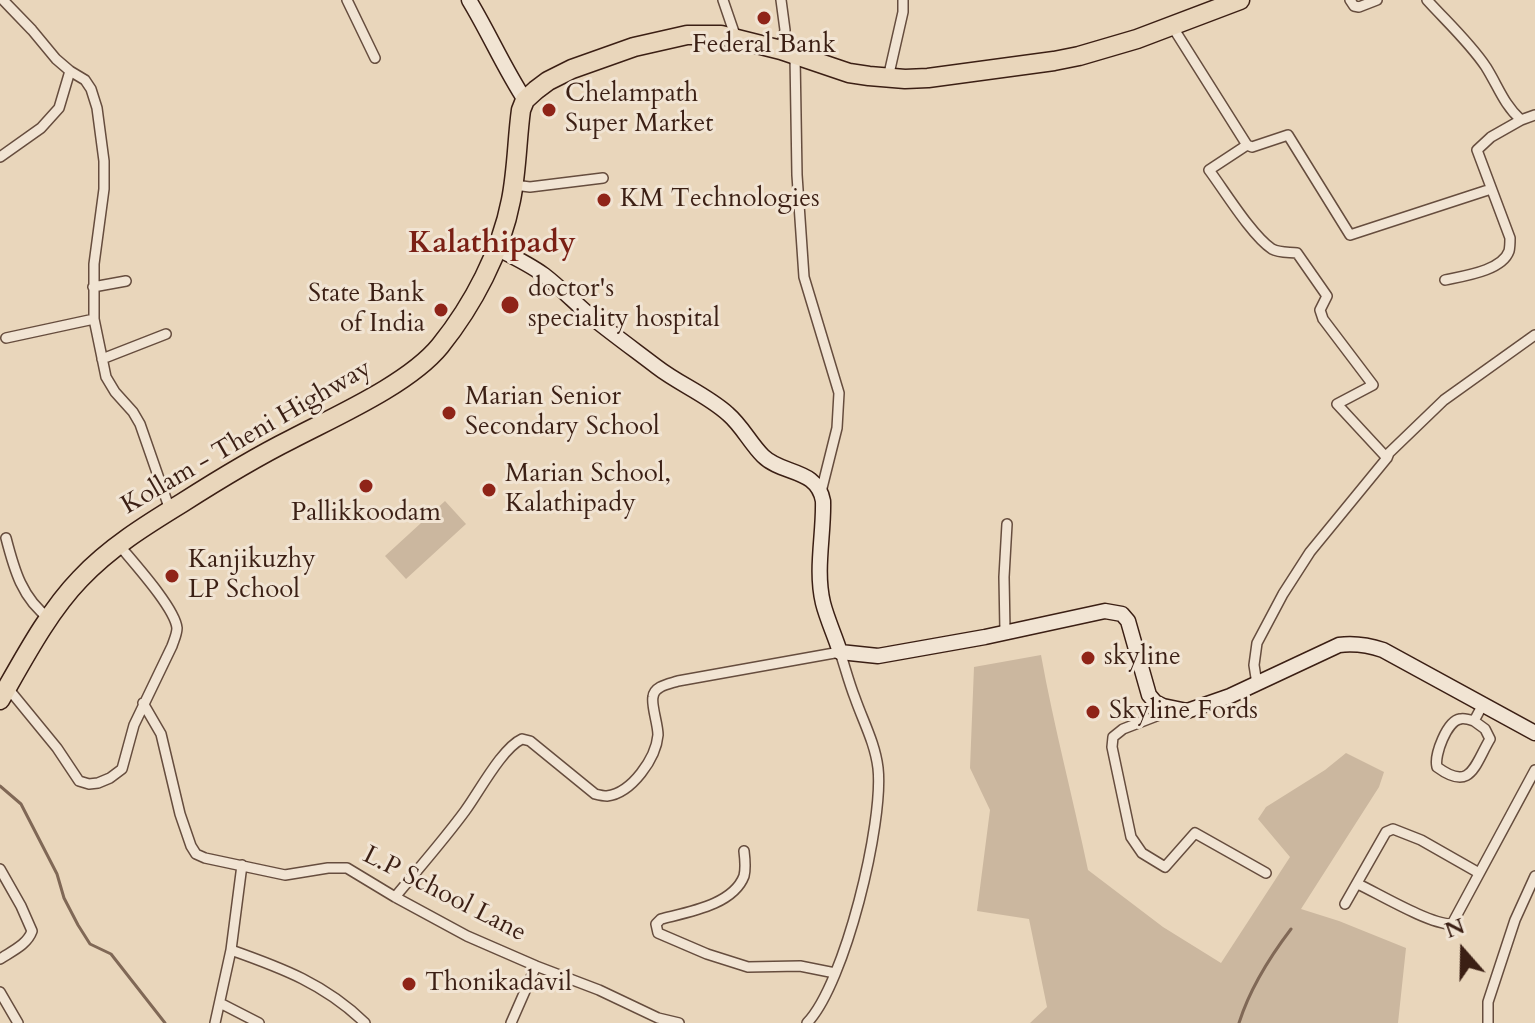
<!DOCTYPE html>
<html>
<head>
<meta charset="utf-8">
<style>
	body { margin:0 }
	#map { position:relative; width:1535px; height:1023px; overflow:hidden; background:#e9d6bb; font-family:Cardo,serif }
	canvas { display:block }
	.north { position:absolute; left:1423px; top:911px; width:80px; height:80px; -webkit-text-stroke:6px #f1e4d3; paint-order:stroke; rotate:340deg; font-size:22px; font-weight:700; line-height:32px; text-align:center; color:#3b1f14 }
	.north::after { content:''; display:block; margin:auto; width:28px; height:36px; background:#3b1f14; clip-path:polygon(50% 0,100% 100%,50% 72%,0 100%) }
</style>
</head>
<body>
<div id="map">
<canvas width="1535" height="1023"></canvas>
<div class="north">N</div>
</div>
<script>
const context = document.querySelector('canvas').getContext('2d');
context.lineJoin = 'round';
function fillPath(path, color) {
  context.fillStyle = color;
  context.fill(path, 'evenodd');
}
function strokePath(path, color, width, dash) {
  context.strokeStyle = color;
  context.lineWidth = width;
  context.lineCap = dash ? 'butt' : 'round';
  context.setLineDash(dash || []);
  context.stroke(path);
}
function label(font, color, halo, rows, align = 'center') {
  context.font = font + ' Cardo,serif';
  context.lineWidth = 6;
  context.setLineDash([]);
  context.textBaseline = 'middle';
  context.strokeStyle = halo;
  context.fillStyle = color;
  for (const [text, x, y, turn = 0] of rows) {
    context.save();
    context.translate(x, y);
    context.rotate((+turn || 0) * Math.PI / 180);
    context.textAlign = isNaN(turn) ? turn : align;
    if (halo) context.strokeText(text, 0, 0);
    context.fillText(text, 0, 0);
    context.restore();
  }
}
const green = new Path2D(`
	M445 501 466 524 406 579 385 556Z
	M1041 655C1054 727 1073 798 1088 870L1163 927 1221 963 1290 857 1258 819 1266 807 1325 770 1346 753 1384 772 1379 787 1301 909 1339 921 1406 948 1398 1023H1030L1047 1007 1029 919 977 911 990 810 970 768 974 667Z`);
const stream = new Path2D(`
	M0 786 21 804 57 874 64 898 78 925 90 944 111 954 165 1023
	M1239 1023C1250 988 1269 958 1291 929`);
const street = new Path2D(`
	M3 0 32 30 56 59 70 71 85 80 91 89 97 108 104 161V189L94 264V319L106 377 115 392 133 412 140 424 170 510
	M347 0 375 58
	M723 0 736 38
	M1350 0 1354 6 1359 7 1377 0
	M1427 0C1447 22 1470 43 1486 67 1498 86 1504 105 1521 120L1535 115
	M1172 26 1247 145 1252 147 1288 135 1350 235 1491 189
	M781 50 785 30 781 0
	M795 56 797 175 804 277 839 393 837 428 821 492
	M888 78 903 12V0
	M1247 145 1209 170C1224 190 1252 236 1272 249 1279 253 1289 252 1297 253L1327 296 1320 310 1323 319 1373 385 1337 404 1387 458
	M0 157 41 128 59 108 70 71
	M514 185 530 187 603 178
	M1445 280C1463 276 1502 271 1509 251 1510 247 1510 243 1510 238L1477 150 1491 137 1521 120
	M93 287 126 281
	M6 338 94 319
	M102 359 166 334
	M6 538C14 569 22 599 50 619
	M1005 631 1004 577 1007 524
	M1257 684 1254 665 1257 643 1283 594 1310 552 1387 458 1389 453 1444 400 1535 335
	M7 687 57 748 79 781 89 784 98 783 110 778 122 769 134 725 172 646C174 640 177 634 177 628 175 608 133 562 119 545
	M143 703 161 734 180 814 191 846 196 854 205 858 285 875 328 868H347L395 897 467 936 536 966 599 990 658 1018 679 1023
	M1172 710 1123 729 1113 737 1112 747 1131 837 1142 853 1165 867 1195 833 1266 873
	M1474 721C1471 720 1463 718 1460 719 1447 721 1434 755 1437 767 1471 792 1474 766 1490 739L1485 729 1474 721 1482 706
	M744 851C745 859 746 868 744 876 733 905 688 912 661 919L656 924 658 933 707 954 748 967 800 966 835 973
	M0 869 21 906 32 931C27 945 12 951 0 959
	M1358 884C1379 894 1431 925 1452 924L1535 770
	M395 897C418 869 443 841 465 811 479 792 502 748 522 739L530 741 595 794C599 795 603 796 607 796 632 793 656 758 658 735 658 724 651 705 653 697 654 686 669 684 678 681L840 652C845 667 849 683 855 698 863 721 875 743 878 768 884 822 845 984 807 1023
	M1345 904 1386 832 1393 829 1421 840 1479 873
	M231 950C282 968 325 984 365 1023
	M0 992 18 1023
	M220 1003 259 1023
	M215 1023 231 950 242 865
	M511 1023 536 966
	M1488 1023V1002L1515 920 1535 876`);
const secondary = new Path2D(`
	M469 0C489 33 504 68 525 100
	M496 248C512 256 529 264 544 275 561 288 577 305 594 319 614 335 636 351 657 367 679 384 707 395 728 414 742 426 750 443 763 456 782 475 817 468 823 501 824 534 815 570 823 603 827 619 835 636 840 652L878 656 985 637 1105 611 1122 614 1128 621 1149 695 1155 702 1163 706 1187 711 1230 696 1339 645C1355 643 1368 645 1383 650L1535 733`);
const highway = new Path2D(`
	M0 700C23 660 48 612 80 579 109 548 146 525 182 503 218 480 254 458 292 439 336 416 409 384 440 346 473 305 501 252 511 200 517 170 517 139 521 110L525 100 536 90 548 81 572 69 634 47 687 35H721L781 50 849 73 869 76 905 79 928 78 1054 61 1079 56 1137 39 1240 0`);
const markers = [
	[764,18,8,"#8f2418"],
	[549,110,8,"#8f2418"],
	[604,200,8,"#8f2418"],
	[510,305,10,"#8f2418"],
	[441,310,8,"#8f2418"],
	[449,413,8,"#8f2418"],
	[366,486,8,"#8f2418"],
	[489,490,8,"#8f2418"],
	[172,576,8,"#8f2418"],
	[1088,658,8,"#8f2418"],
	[1093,712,8,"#8f2418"],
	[409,984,8,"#8f2418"]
];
const poiNames = [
	["Federal Bank",764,46,"center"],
	["Chelampath",565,95],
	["Super Market",565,125],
	["KM Technologies",620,200],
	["doctor's",528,290],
	["speciality hospital",528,320],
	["State Bank",425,295,"right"],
	["of India",425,325,"right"],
	["Marian Senior",465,398],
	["Secondary School",465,428],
	["Marian School,",505,475],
	["Kalathipady",505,505],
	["Pallikkoodam",366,514,"center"],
	["Kanjikuzhy",188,561],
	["LP School",188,591],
	["skyline",1104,658],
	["Skyline Fords",1109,712],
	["Thonikadavil",425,984]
];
const streetNames = [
	["Kollam - Theni Highway",247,438,-30],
	["L.P School Lane",444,895,27]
];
const quarterNames = [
	["Kalathipady",492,245]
];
fillPath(green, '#cbb79f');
strokePath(stream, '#806856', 3);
strokePath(street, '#664d3e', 12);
strokePath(secondary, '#3b1f14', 17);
strokePath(highway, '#3b1f14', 21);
strokePath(street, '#f1e4d3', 9);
strokePath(secondary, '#f1e4d3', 14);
strokePath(highway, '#e9d6bb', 18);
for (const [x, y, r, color] of markers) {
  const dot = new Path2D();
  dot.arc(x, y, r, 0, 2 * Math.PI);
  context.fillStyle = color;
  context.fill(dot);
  strokePath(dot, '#f1e4d3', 3);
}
label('26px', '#3b1f14', '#f1e4d3', poiNames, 'left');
label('26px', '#3b1f14', '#f1e4d3', streetNames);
label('bold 30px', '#7a1f14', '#f1e4d3', quarterNames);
</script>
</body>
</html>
